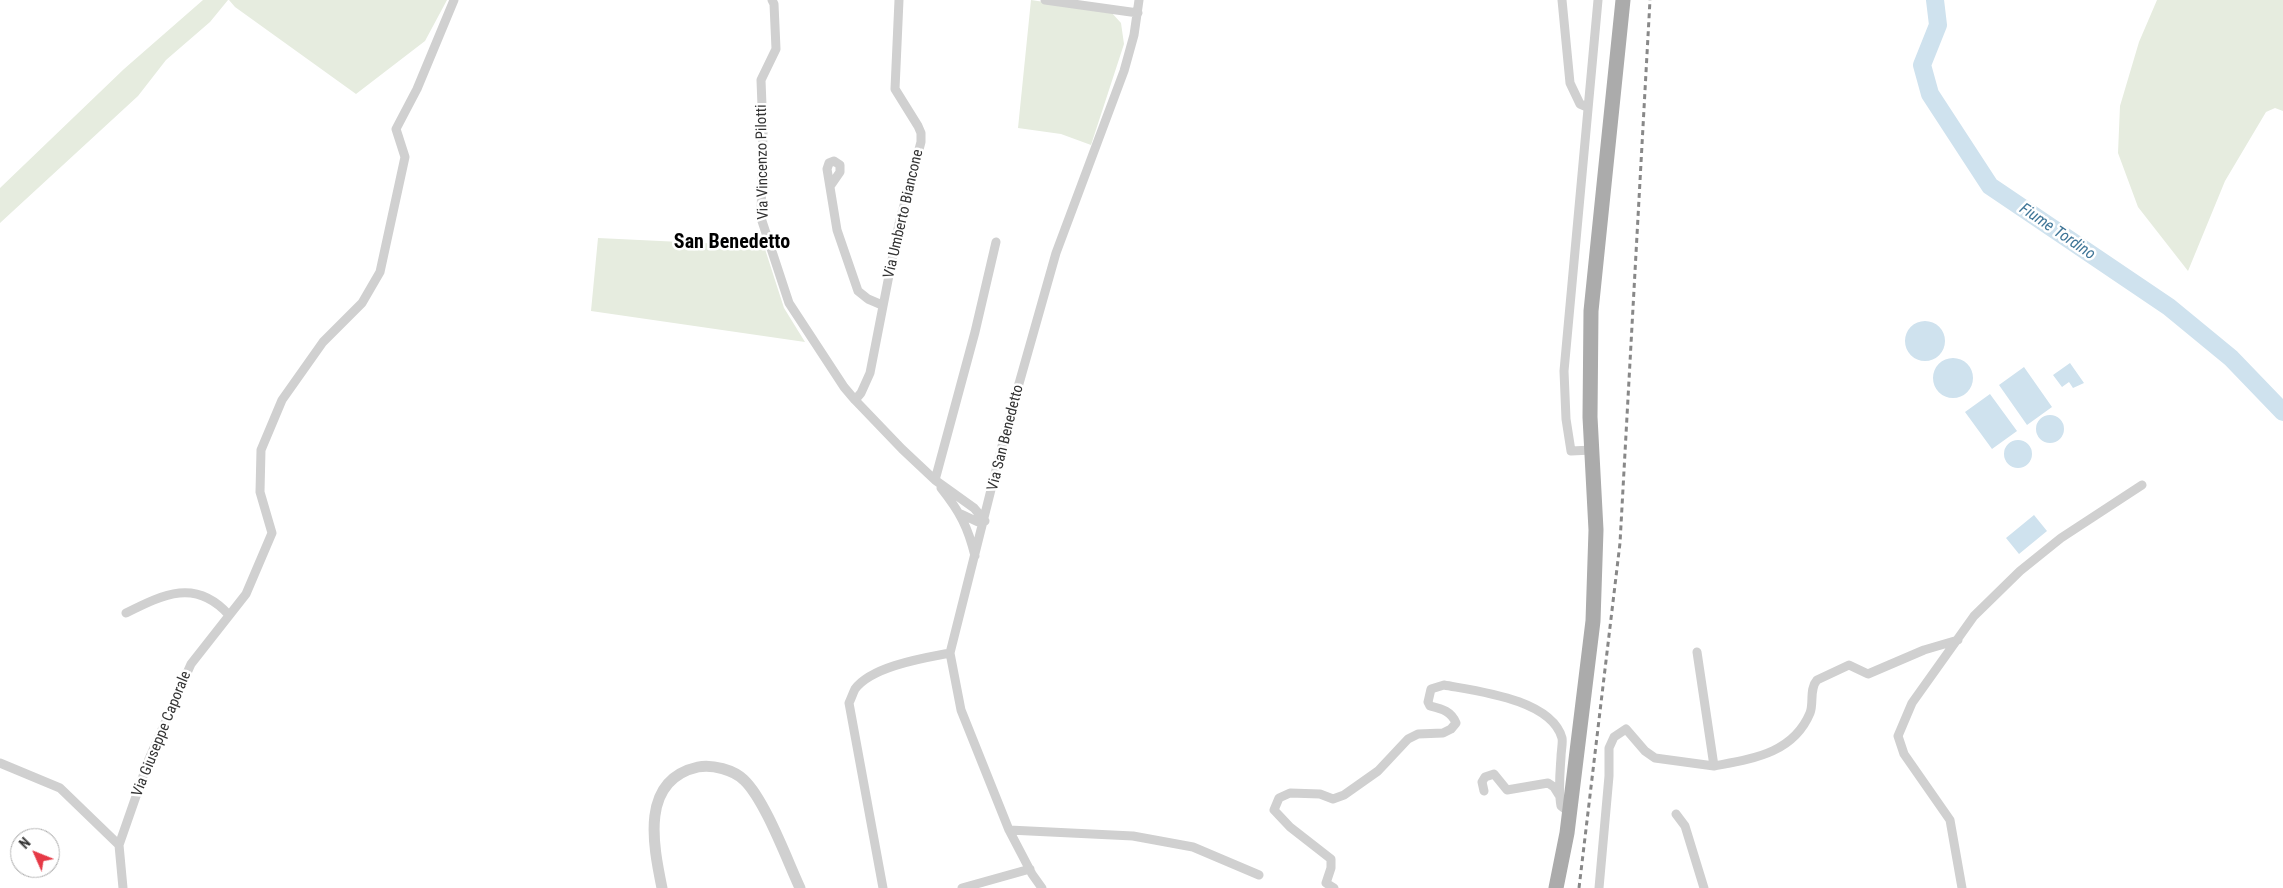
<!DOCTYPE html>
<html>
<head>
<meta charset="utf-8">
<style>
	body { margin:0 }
	#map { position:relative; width:2283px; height:888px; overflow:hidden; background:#fff; font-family:"Roboto Condensed",sans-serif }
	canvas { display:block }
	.north { position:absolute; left:10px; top:828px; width:50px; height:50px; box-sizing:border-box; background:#fff; border:1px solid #adadad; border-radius:50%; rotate:314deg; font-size:14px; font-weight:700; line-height:20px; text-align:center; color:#333 }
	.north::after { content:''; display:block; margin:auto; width:18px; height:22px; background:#e63946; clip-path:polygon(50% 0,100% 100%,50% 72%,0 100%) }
</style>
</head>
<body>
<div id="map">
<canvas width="2283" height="888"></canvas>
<div class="north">N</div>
</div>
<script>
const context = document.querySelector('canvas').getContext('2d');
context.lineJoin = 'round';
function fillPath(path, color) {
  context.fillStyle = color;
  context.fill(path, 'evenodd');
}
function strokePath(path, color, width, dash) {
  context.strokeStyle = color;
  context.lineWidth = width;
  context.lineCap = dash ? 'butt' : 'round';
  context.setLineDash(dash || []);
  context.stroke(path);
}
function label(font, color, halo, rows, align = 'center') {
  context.font = font + ' "Roboto Condensed",sans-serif';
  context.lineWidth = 5;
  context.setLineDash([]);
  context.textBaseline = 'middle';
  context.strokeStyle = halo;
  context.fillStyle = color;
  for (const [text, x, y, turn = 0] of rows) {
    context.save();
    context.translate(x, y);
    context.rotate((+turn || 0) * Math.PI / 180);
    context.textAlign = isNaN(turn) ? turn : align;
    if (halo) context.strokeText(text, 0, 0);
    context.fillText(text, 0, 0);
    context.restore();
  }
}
const green = new Path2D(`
	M203 0H228L210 22 166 60 138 96 0 223V188L124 69Z
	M229 0H447L425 41 356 94 235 7Z
	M1031 0 1111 12 1121 23 1124 44 1091 145 1061 134 1018 128Z
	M2157 0H2283V111L2275 108 2266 112 2225 181 2188 271 2138 207 2118 153 2120 106 2139 42Z
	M598 238 764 246 784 308 805 342 591 311Z`);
const water = new Path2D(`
	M1905 341a20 20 0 1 1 40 0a20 20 0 1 1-40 0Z
	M1933 378a20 20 0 1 1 40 0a20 20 0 1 1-40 0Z
	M2070 363 2084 383 2073 388 2069 382 2062 387 2053 375Z
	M2024 367 2052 407 2027 425 1999 385Z
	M1990 394 2017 431 1992 449 1965 412Z
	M2036 429a14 14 0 1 1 28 0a14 14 0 1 1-28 0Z
	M2004 454a14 14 0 1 1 28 0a14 14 0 1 1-28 0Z
	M2034 515 2047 531 2019 554 2006 538Z`);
const river = new Path2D(`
	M1935 0 1938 25 1922 65 1930 94 1990 186 2169 307 2231 358 2283 412`);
const minor = new Path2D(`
	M772 0 774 4 776 49 761 80 763 132 761 218 789 303 844 387 855 400 902 449 935 480 974 508 985 521
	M1045 0 1138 13
	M1562 0 1570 83 1580 104 1587 107
	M831 185 840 172V165L834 161 829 163 827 169 837 230 858 291 868 299 882 305
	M855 400 861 393 870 373 899 224 921 142V133L918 126 895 89 899 0
	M1592 450 1571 451 1566 419 1564 371 1598 0
	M935 480 975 332 996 242
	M941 488C960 512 968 527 975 556
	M961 514 978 522 985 521
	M126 613C164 594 196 578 229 615
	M0 763 60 788 119 845
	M1714 766C1751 759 1793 754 1810 713 1814 703 1809 689 1817 680L1849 665 1868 674 1924 650 1958 640
	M1484 791 1482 782 1485 777 1494 774 1507 790 1548 783 1554 787 1559 795
	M1676 814 1685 826 1704 888
	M1009 830 1133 836 1193 847 1259 875
	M123 888 119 845 149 759 191 664 246 594 272 533 260 492 261 450 282 400 323 342 362 303 380 272 405 157 396 129 417 89 454 0
	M883 888 849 703C851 699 853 693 855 689 872 666 924 658 950 653
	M962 888 1030 869
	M1042 888 1032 874 1009 830 961 710 950 653 1007 426 1056 253 1124 71 1134 35 1139 0
	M1334 888 1326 883 1331 868V859L1290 827 1274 810 1279 798 1290 793 1320 794 1333 799 1344 795 1378 771 1408 739 1418 734 1443 733 1451 729 1456 723C1451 711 1442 709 1430 706L1428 702 1431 689 1444 685C1476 691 1551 699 1562 738 1563 743 1561 751 1561 757 1560 773 1558 790 1561 806L1570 813
	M1599 888 1609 776V748L1614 737 1626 729 1645 751 1655 758 1714 766 1697 652
	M1962 888 1950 820 1904 754 1898 736 1912 703 1974 616 2020 571 2061 538 2142 485`);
const tertiary = new Path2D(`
	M662 888C653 844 640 780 698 767 712 764 734 770 744 780 765 800 787 860 800 888`);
const primary = new Path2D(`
	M1556 888 1567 833 1593 621 1596 530 1590 417 1591 311 1623 0`);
const rail = new Path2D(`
	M1579 888 1620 543 1650 0`);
const streetNames = [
	["Via Vincenzo Pilotti",763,162,-91],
	["Via Umberto Biancone",904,214,-77],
	["Via San Benedetto",1006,438,-76],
	["Via Giuseppe Caporale",162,734,-68]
];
const waterNames = [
	["Fiume Tordino",2057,232,34]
];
const districtNames = [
	["San Benedetto",732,243]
];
fillPath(green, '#e6ecdf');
fillPath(water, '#cfe2ee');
strokePath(river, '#cfe2ee', 18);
strokePath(minor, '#d0d0d0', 9);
strokePath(tertiary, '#d0d0d0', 11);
strokePath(primary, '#ababab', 15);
strokePath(rail, '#888', 3, [5, 4]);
label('15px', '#333', '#fff', streetNames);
label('italic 16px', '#3f7597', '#fff', waterNames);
label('bold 20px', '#000', '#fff', districtNames);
</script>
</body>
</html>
